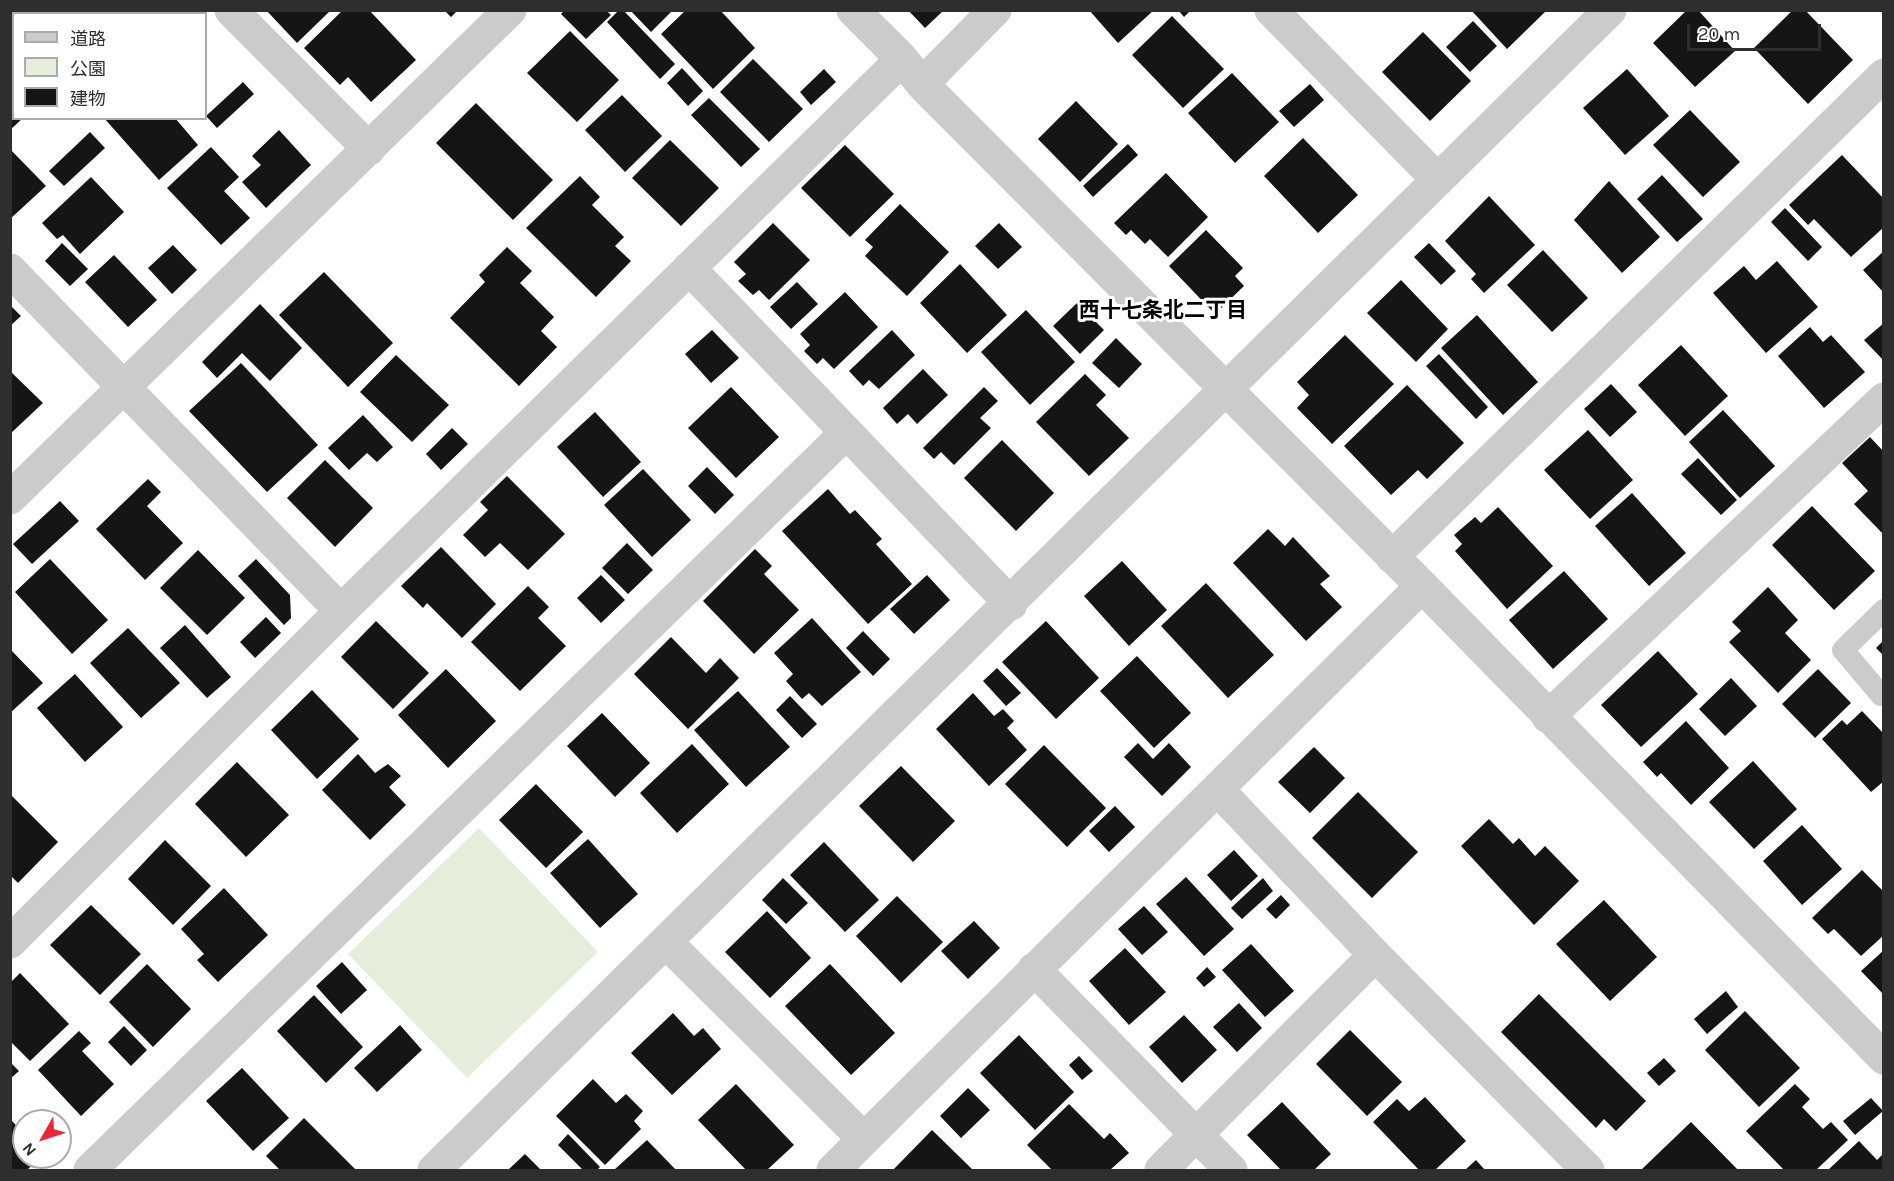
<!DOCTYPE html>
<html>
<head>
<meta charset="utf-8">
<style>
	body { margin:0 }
	#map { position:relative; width:1894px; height:1181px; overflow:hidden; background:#fff; font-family:Karla,"Noto Sans JP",sans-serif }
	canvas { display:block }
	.frame { position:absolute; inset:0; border:12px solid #2e2e2e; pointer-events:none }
	.legend { position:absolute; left:12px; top:12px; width:195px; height:108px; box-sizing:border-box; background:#fff; border:2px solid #ababab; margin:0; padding:8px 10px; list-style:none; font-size:18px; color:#2e2e2e }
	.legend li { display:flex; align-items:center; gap:12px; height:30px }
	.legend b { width:30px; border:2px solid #ababab }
	.north { position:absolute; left:12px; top:1109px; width:60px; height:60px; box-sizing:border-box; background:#fff; border:2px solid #ababab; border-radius:50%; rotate:231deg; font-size:16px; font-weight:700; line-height:24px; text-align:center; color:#2e2e2e }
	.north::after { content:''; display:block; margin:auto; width:21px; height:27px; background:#f22438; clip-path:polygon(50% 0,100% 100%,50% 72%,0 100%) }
	.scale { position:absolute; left:1687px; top:24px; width:134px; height:27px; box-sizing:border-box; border:3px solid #2e2e2e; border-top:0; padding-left:8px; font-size:18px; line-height:21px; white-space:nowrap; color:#2e2e2e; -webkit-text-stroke:4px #fff; paint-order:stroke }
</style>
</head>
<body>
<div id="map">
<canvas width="1894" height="1181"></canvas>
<div class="frame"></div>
<ul class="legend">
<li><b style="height:8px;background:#cbcbcb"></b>道路</li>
<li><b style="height:16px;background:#e5eddb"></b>公園</li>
<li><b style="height:16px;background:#151515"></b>建物</li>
</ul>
<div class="north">N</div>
<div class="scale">20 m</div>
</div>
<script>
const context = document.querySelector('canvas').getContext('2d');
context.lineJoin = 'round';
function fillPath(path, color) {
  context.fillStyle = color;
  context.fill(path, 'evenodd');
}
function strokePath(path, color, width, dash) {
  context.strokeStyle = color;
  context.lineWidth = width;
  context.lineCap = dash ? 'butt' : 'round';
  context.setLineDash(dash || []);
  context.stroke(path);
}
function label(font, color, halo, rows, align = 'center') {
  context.font = font + ' Karla,"Noto Sans JP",sans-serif';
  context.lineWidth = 6;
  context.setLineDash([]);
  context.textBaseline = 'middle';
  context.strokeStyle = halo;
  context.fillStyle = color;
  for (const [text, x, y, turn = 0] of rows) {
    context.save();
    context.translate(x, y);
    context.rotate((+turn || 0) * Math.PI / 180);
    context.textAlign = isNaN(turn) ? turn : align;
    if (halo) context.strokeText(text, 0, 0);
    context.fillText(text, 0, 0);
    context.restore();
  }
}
const green = new Path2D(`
	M479 828 598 952 467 1078 348 954Z`);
const building = new Path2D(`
	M10 10H71L67 14H14V32L10 29Z
	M88 10H122L119 14H85Z
	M266 10H331L297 43Z
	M343 10H369L416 60 371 102 348 77 340 85 304 48Z
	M444 10H458L451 17Z
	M565 10H606L611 15 586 39 561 14Z
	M619 10H623L675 64 660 79 607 22Z
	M630 10H673L651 32Z
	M686 10H720L755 48 713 89 661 34Z
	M908 10H944L925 28Z
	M1089 10H1154L1118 43Z
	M1178 10H1191L1184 17Z
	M1471 10H1547L1507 49Z
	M1687 10H1698L1735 51 1695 87 1653 43Z
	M1793 10H1805L1853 60 1808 104 1754 48Z
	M1172 16 1224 69 1183 108 1132 55Z
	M1473 21 1497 46 1470 72 1446 47Z
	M570 31 619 80 577 122 527 73Z
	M1423 32 1471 81 1430 121 1382 72Z
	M753 59 803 109 769 142 720 92Z
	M682 68 703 91 688 106 667 83Z
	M824 69 836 82 811 105 800 92Z
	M1627 69 1669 116 1625 155 1583 108Z
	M1232 73 1279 122 1235 163 1188 113Z
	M243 82 254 94 217 128 206 116Z
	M14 84V118H23L10 130V87Z
	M1310 84 1324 100 1294 127 1279 111Z
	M622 95 662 136 625 172 585 130Z
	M709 98 760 149 741 167 691 115Z
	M1076 101 1118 144 1080 182 1038 139Z
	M476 103 553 180 513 220 436 143Z
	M1690 110 1740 162 1703 197 1653 145Z
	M104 118H175L198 145 159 180Z
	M279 130 311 165 266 208 242 182 261 165 252 156Z
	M90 132 105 148 64 186 49 171Z
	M1303 138 1358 195 1318 233 1264 176Z
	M670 140 719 188 681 226 632 178Z
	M1128 144 1138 155 1093 197 1083 186Z
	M845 145 894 194 850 237 801 188Z
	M211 147 239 177 224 191 250 218 221 245 167 188Z
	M10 149 46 186 10 219Z
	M1842 155 1884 199V227L1851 257 1814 219 1808 225 1789 205Z
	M1166 173 1208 217 1168 257 1150 239 1145 244 1131 230 1126 235 1114 223Z
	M1662 175 1703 219 1677 242 1637 199Z
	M580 176 600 197 592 205 624 237 615 246 631 261 596 297 526 228Z
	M91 177 124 212 80 254 63 235 57 239 42 223Z
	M1609 181 1660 237 1622 273 1574 220Z
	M1489 196 1535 245 1484 293 1471 279 1476 274 1445 241Z
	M900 204 949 252 907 296 865 256 873 247 865 240Z
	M1785 208 1822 247 1808 261 1771 222Z
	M773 223 810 260 769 300 759 290 753 295 738 281 746 274 734 262Z
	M999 223 1022 247 998 269 975 246Z
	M1206 230 1243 268 1235 276 1244 286 1215 314 1169 266Z
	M62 243 88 269 70 286 45 261Z
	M1429 243 1456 271 1441 285 1414 257Z
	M173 245 197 270 172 294 148 268Z
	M507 247 532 271 520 283 554 317 541 331 557 347 519 386 450 318 485 282 479 275Z
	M1543 250 1588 298 1552 332 1507 285Z
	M1884 251V293L1863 270Z
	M114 255 157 300 128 327 85 282Z
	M1777 261 1818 307 1766 353 1713 293 1744 266 1756 280Z
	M960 264 1007 315 967 353 920 303Z
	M324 272 393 343 348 387 279 315Z
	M1401 280 1448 329 1416 362 1367 313Z
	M797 282 818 304 791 329 770 307Z
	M845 292 878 327 834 369 823 358 817 364 804 351 810 345 800 334Z
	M1077 303 1104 330 1080 354 1053 326Z
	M260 304 302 348 270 381 242 353 217 378 202 362Z
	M10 305 21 316 10 326Z
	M1026 310 1075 362 1030 405 981 352Z
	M1477 315 1538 382 1503 415 1441 348Z
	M1884 323V361L1864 340Z
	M1810 327 1823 342 1831 335 1865 372 1824 408 1778 356Z
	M712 330 739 358 711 383 685 354Z
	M892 330 915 355 879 389 869 380 863 386 849 371Z
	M1345 335 1394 384 1332 444 1297 408 1309 395 1297 382Z
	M1116 338 1142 364 1119 388 1092 363Z
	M1681 345 1728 396 1685 436 1638 385Z
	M1439 354 1488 407 1476 419 1426 366Z
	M396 355 449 405 412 442 360 392Z
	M241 363 318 445 267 492 189 411Z
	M923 369 948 395 917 424 908 414 897 424 883 408Z
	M10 371 43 403 10 434Z
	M1085 374 1106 395 1096 405 1129 438 1089 476 1036 422Z
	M1611 384 1637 412 1610 437 1584 409Z
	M1407 385 1464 443 1427 479 1418 470 1391 495 1344 446Z
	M731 387 779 437 736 478 688 428Z
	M984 387 998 401 980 418 991 428 954 465 941 452 934 459 923 448Z
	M1723 410 1775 466 1740 498 1689 442Z
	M595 412 641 462 603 497 557 447Z
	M363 415 393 447 377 462 367 453 349 470 328 448Z
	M452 428 468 444 441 470 426 454Z
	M1588 430 1633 480 1590 519 1544 470Z
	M1870 437 1884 452V535L1854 504 1868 491 1842 463Z
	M1002 440 1054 493 1016 531 964 478Z
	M1698 458 1737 500 1721 515 1681 474Z
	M325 460 373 508 335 547 287 498Z
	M707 467 734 495 715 514 688 486Z
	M643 469 691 520 652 557 604 505Z
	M507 476 565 534 528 570 500 543 485 557 463 535 488 510 480 502Z
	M148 479 161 492 147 506 183 543 145 580 96 529Z
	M828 489 850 514 855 510 882 539 876 544 912 584 868 624 782 531Z
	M1632 493 1686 553 1649 586 1595 526Z
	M60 501 79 521 32 564 13 544Z
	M1812 506 1875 571 1834 610 1772 545Z
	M1498 507 1553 566 1507 609 1455 551 1462 544 1454 535 1475 517 1481 523Z
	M1268 529 1285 546 1293 537 1330 576 1320 584 1342 607 1306 641 1233 563Z
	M627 543 653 570 628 594 602 568Z
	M441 547 496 604 462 638 427 603 423 608 401 586Z
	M755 549 772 566 764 574 799 610 754 654 703 601Z
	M198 550 245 598 207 635 160 588Z
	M50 559 108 620 72 654 15 592Z
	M256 559 290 595 291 618 284 625 238 576Z
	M1122 561 1167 610 1129 646 1084 596Z
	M1564 571 1608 619 1553 669 1509 620Z
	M601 575 625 600 601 623 577 598Z
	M927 575 950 600 914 634 890 609Z
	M1206 583 1274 655 1228 698 1161 626Z
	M528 586 549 607 538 618 566 646 520 691 471 642Z
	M1768 587 1798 620 1785 633 1811 660 1778 693 1729 642 1741 631 1732 622Z
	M266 617 281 633 255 658 240 642Z
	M812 618 861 672 822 706 809 693 802 699 786 681 793 674 774 653Z
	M376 621 429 673 393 709 341 657Z
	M1046 621 1099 678 1056 719 1002 662Z
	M185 625 231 677 207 698 160 648Z
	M128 628 180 683 141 718 90 663Z
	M863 631 890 659 873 676 846 648Z
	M671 637 706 673 720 658 739 678 688 729 634 674Z
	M1884 640V656L1876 648Z
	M10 649 43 683 10 713Z
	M1658 651 1698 694 1641 747 1601 705Z
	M1137 656 1191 713 1154 748 1100 691Z
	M997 668 1021 693 1006 706 983 681Z
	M446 669 496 721 448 768 398 715Z
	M1818 669 1851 703 1815 738 1782 704Z
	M75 674 123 727 85 762 37 708Z
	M1731 678 1757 706 1725 736 1699 709Z
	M312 690 359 739 317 779 271 730Z
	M738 691 790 747 746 787 694 730Z
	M973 693 994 716 1003 709 1014 721 1007 728 1027 750 989 786 936 729Z
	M790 696 817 724 802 738 776 710Z
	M1862 711 1884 734V781L1871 792 1822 739 1842 720 1847 725Z
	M602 713 650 763 615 797 567 746Z
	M1686 721 1729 768 1691 805 1661 773 1657 777 1643 762Z
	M1138 743 1153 759 1169 743 1191 767 1162 796 1124 757Z
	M692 744 729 784 677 833 640 793Z
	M1044 745 1106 808 1067 847 1005 784Z
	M1314 747 1345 778 1310 813 1278 782Z
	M358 754 375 773 388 764 401 776 389 787 406 805 370 840 322 790Z
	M1753 761 1797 809 1754 849 1709 802Z
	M237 762 289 815 246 857 195 804Z
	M901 766 955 821 913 862 859 806Z
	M536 784 583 832 546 868 499 820Z
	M1358 792 1418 852 1372 898 1312 838Z
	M10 794 58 842 18 883 10 875Z
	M1115 806 1135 827 1109 852 1089 831Z
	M1489 819 1513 844 1519 838 1535 856 1545 846 1579 881 1534 925 1461 846Z
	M1802 825 1842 869 1802 905 1763 861Z
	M588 839 638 894 600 928 550 873Z
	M165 840 211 886 173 925 128 879Z
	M824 842 879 900 845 932 790 875Z
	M1234 850 1258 876 1231 901 1207 875Z
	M1862 870 1884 892V935L1861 956 1834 929 1828 934 1812 918Z
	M1186 877 1234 929 1204 956 1156 904Z
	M783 878 808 903 786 924 762 900Z
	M1263 878 1273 891 1242 919 1231 908Z
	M224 888 268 935 218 982 197 960 204 954 181 929Z
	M1281 895 1290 905 1276 919 1266 909Z
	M897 896 943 942 901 983 856 936Z
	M1604 900 1657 957 1610 1001 1556 944Z
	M91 905 141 954 100 995 50 945Z
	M1144 906 1168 932 1142 955 1118 929Z
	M767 911 811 958 770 998 725 952Z
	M974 921 1000 948 968 979 941 951Z
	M1251 944 1294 991 1265 1017 1222 970Z
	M1125 948 1166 992 1129 1025 1089 981Z
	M1884 950V995L1861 971Z
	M342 962 367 990 341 1014 316 986Z
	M147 964 191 1009 153 1047 109 1002Z
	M830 964 895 1033 851 1075 785 1006Z
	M1207 967 1216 977 1204 987 1196 978Z
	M20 973 69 1024 30 1061 10 1041V983Z
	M1726 991 1738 1007 1707 1034 1694 1019Z
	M1539 994 1646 1101 1616 1131 1604 1119 1596 1128 1501 1032Z
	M314 995 363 1047 326 1083 277 1031Z
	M1239 1003 1262 1028 1237 1052 1213 1027Z
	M1745 1011 1800 1068 1759 1107 1705 1050Z
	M673 1013 694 1036 703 1028 721 1049 672 1095 631 1053Z
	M1184 1015 1217 1050 1182 1083 1149 1047Z
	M400 1025 422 1050 377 1092 354 1068Z
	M124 1026 147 1050 131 1066 108 1042Z
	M1350 1030 1402 1082 1367 1116 1316 1064Z
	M79 1031 91 1043 82 1051 114 1084 81 1116 38 1070Z
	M1019 1035 1074 1092 1035 1130 980 1073Z
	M1079 1056 1093 1071 1082 1080 1069 1065Z
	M1664 1058 1676 1071 1659 1086 1647 1073Z
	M10 1062 19 1071 10 1079Z
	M242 1068 289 1118 253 1151 206 1101Z
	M593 1079 616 1103 626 1094 643 1111 634 1121 641 1129 605 1165 556 1116Z
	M736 1084 794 1145 767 1170H746L698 1120Z
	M1795 1084 1810 1099 1802 1107 1823 1129 1831 1122 1848 1140 1816 1170H1784L1746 1131Z
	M968 1088 990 1110 961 1138 940 1116Z
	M1425 1097 1466 1141 1435 1170H1419L1373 1122 1397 1099 1409 1111Z
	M1871 1098 1883 1111 1855 1135 1843 1121Z
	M1282 1102 1331 1154 1314 1170H1281L1247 1135Z
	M1069 1104 1104 1139 1110 1133 1129 1153 1110 1170H1052L1027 1145Z
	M304 1118 356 1170H280L266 1156Z
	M10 1119 24 1133V1157H41L27 1170H10Z
	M1691 1122 1738 1170H1641Z
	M932 1130 973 1170H893Z
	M568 1134 600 1167 597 1170H583L558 1145Z
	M647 1140 676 1170H614Z
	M1859 1141 1877 1160 1884 1153V1170H1828Z
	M525 1154 541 1170H508Z
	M1476 1160 1485 1170H1465Z`);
const lane = new Path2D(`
	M1881 695 1843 650 1884 610`);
const street = new Path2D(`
	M231 10 369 149
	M853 10 902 59 922 84 1422 586 1884 1058
	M1271 10 1438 180
	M922 84 995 10
	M689 268 1011 604
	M10 270 341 611
	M10 498 510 10
	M1392 557 1884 75
	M1548 717 1884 399
	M1218 790 1375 955 1588 1170
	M10 942 341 611 902 59
	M666 942 864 1139
	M1034 969 1231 1170
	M90 1170 846 433
	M434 1170C826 784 1218 397 1610 10
	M833 1170 1422 586
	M1161 1170 1375 955`);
const neighbourhoodNames = [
	["西十七条北二丁目",1163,311]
];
fillPath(green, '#e5eddb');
fillPath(building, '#151515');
strokePath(lane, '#cbcbcb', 22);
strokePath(street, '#cbcbcb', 33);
label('bold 21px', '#000', '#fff', neighbourhoodNames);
</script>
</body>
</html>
